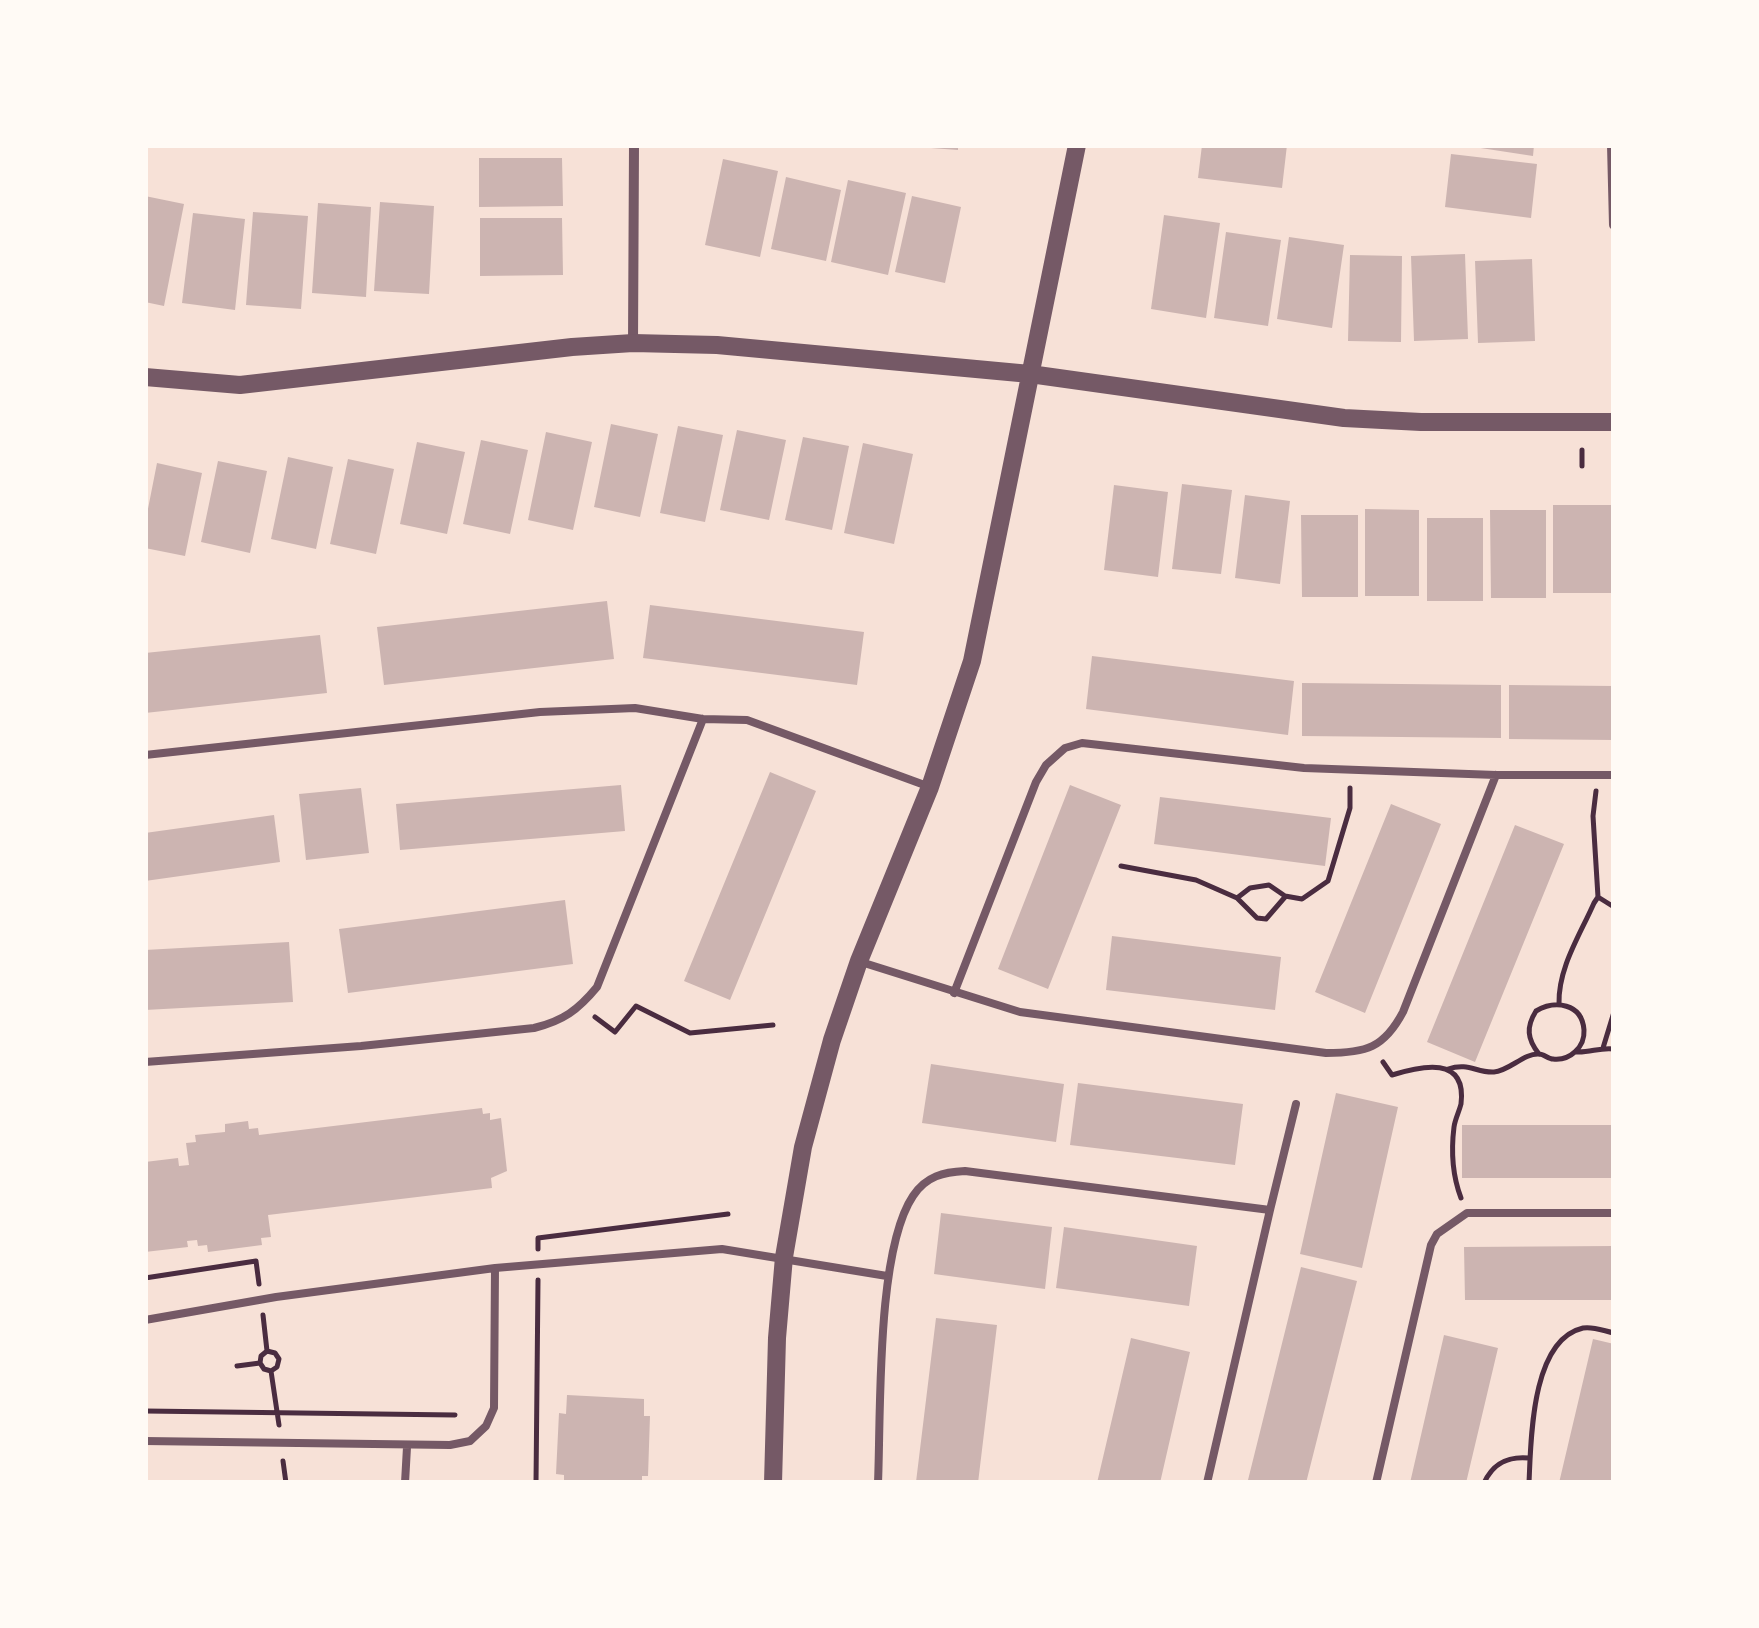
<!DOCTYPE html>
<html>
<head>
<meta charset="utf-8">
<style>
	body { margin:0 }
	#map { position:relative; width:1759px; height:1628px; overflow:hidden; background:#f7e1d7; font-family:Cabin,sans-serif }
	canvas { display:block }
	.frame { position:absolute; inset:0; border:148px solid #fffaf5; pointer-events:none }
</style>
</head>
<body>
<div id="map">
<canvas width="1759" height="1628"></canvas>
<div class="frame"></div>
</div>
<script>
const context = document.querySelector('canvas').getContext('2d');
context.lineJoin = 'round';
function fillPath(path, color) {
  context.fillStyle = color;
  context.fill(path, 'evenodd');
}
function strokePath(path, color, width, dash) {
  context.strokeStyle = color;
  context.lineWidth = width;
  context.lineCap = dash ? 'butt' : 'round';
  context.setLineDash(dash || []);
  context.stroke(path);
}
const building = new Path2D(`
	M931 145H958V150L931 148Z
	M1202 145H1287L1282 188 1198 178Z
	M1461 145H1534L1533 156Z
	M1451 154 1537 164 1531 218 1445 207Z
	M479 158H562L563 206 479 207Z
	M723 159 778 171 760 257 705 245Z
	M786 177 841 190 826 261 771 249Z
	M848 180 906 193 888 275 831 262Z
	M145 196 184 204 164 306 145 302Z
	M912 196 961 207 945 283 895 272Z
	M380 202 434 206 429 294 374 291Z
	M318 203 371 207 366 297 312 293Z
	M253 212 308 216 301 309 246 305Z
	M193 213 245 219 235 310 182 303Z
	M1164 215 1220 223 1206 318 1151 309Z
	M480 218H562L563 275 480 276Z
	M1226 232 1281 240 1268 326 1214 318Z
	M1289 237 1344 245 1332 328 1277 319Z
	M1465 254 1468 339 1414 341 1411 256Z
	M1350 255 1402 256 1401 342 1348 341Z
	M1532 259 1535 341 1478 343 1475 261Z
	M611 424 658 434 640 517 594 507Z
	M678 426 723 435 705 522 660 513Z
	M737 430 786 440 769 520 720 510Z
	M546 432 592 442 573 530 528 520Z
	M803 437 849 446 832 530 785 520Z
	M481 440 528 450 510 534 463 524Z
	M417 442 465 452 447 534 400 524Z
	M863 443 913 454 894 544 844 533Z
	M288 457 333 467 316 549 271 539Z
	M348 459 394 469 376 554 330 544Z
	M218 461 267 471 250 553 201 542Z
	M157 463 202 473 185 556 145 548V524Z
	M1182 484 1232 490 1221 574 1172 569Z
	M1114 485 1168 492 1158 577 1104 570Z
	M1245 495 1290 501 1280 584 1235 578Z
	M1553 505H1611L1612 593H1553Z
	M1365 509 1419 510V596H1365Z
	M1490 510H1546V598H1491Z
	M1301 515H1358V597H1302Z
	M1427 518H1483V601H1427Z
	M607 601 614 659 384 685 377 627Z
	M650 605 864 632 857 685 643 658Z
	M320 635 327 693 145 713V653Z
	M1092 656 1294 681 1288 735 1086 709Z
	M1302 683 1501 685V738L1302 736Z
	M1509 685 1614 686V740L1509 739Z
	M770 772 816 791 730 1000 684 981Z
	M621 785 625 831 400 850 396 804Z
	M1070 785 1121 805 1048 989 998 969Z
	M361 788 369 853 306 860 299 794Z
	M1160 797 1331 818 1325 866 1154 844Z
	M1391 804 1441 824 1365 1013 1315 992Z
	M274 815 280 862 145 881V833Z
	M1515 825 1564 844 1475 1062 1427 1042Z
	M565 900 573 964 348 993 339 929Z
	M1112 936 1281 957 1275 1010 1106 990Z
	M289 942 293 1002 145 1010V950Z
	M931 1064 1064 1084 1056 1142 922 1123Z
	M1078 1083 1243 1104 1235 1165 1070 1145Z
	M1336 1093 1398 1107 1362 1268 1300 1254Z
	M482 1108 483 1114 490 1113V1120L501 1118 507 1171 491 1178 492 1188 268 1215 271 1237 261 1238 262 1245 208 1252 207 1245 198 1246 197 1240 187 1241 188 1247 145 1252V1162L178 1158 179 1166 189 1165 186 1143 196 1142 195 1135 225 1132V1124L248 1121 249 1129 258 1128 259 1135Z
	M1462 1125H1614V1178H1462Z
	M941 1213 1052 1227 1045 1289 934 1274Z
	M1064 1227 1197 1246 1189 1306 1056 1288Z
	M1614 1246V1300H1465L1464 1247Z
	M1301 1267 1357 1281 1306 1483H1261L1248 1480Z
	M936 1318 997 1325 978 1483 916 1482Z
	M1444 1335 1498 1348 1466 1483H1410Z
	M1131 1338 1190 1352 1160 1483H1097Z
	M1593 1339 1614 1344V1483H1559Z
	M567 1395 644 1399V1416H650L648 1476H642V1483H564V1475L556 1474 559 1413 566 1414Z`);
const path = new Path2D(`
	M1582 466V450
	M1596 791 1593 816 1598 897
	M1121 866 1196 880 1237 898 1250 888 1269 885 1285 896 1302 899 1328 881 1350 808V788
	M1237 898 1257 918 1266 919 1285 897
	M1559 1004C1558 968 1580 935 1594 903L1598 897 1614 907
	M595 1017 615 1032 636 1006 690 1033 773 1025
	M1603 1048 1614 1012
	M1576 1052C1590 1053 1600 1047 1614 1049
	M1383 1062 1392 1075C1421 1066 1467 1055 1461 1104 1459 1112 1455 1119 1454 1127 1451 1151 1453 1177 1461 1198
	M1448 1069C1469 1062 1476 1073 1494 1072 1509 1071 1524 1053 1539 1054 1544 1054 1548 1059 1553 1059 1570 1061 1585 1047 1584 1030 1582 1003 1555 1000 1536 1011 1526 1027 1527 1039 1539 1054
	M538 1249V1238L728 1214
	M145 1278 256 1261 259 1284
	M263 1315 267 1351
	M237 1366 260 1363
	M271 1371 264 1369 260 1363 261 1356 267 1351 275 1353 279 1359 277 1367 271 1371 279 1425
	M145 1411 455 1415
	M283 1461 286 1483
	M536 1483 538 1280
	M1484 1483C1493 1463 1508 1456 1529 1458
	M1529 1483C1531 1440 1531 1340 1583 1328 1593 1326 1604 1331 1614 1333`);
const service = new Path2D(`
	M145 755 540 712 635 708 703 719 747 720 930 787
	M861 962 1020 1012 1326 1053C1366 1053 1384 1048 1403 1012L1496 775
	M954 993 1036 782 1046 765 1065 748 1082 743 1304 768 1496 775H1614
	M145 1062 361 1046 534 1028C563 1021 578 1010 597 987L703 719
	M1270 1210 1296 1104
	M145 1320 276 1297 495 1268 722 1249 887 1276
	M145 1441 450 1445 470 1441 486 1426 494 1408 495 1268
	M405 1483 407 1447
	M878 1483C881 1413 876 1251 913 1196 926 1176 944 1172 965 1171L1270 1210 1207 1483
	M1376 1483 1431 1245 1437 1234 1467 1213H1614`);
const minor = new Path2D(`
	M1612 145 1614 225
	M633 343 634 145`);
const tertiary = new Path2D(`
	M145 377 240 385 572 347 633 343 717 345 1030 374 1344 418 1421 422H1614
	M773 1483 777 1338 784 1257 803 1147 832 1040 859 961 930 787 972 661 1077 145`);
fillPath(building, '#ccb4b1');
strokePath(path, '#4a2c40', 5);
strokePath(service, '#755966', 8);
strokePath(minor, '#755966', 10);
strokePath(tertiary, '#755966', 18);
</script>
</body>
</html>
